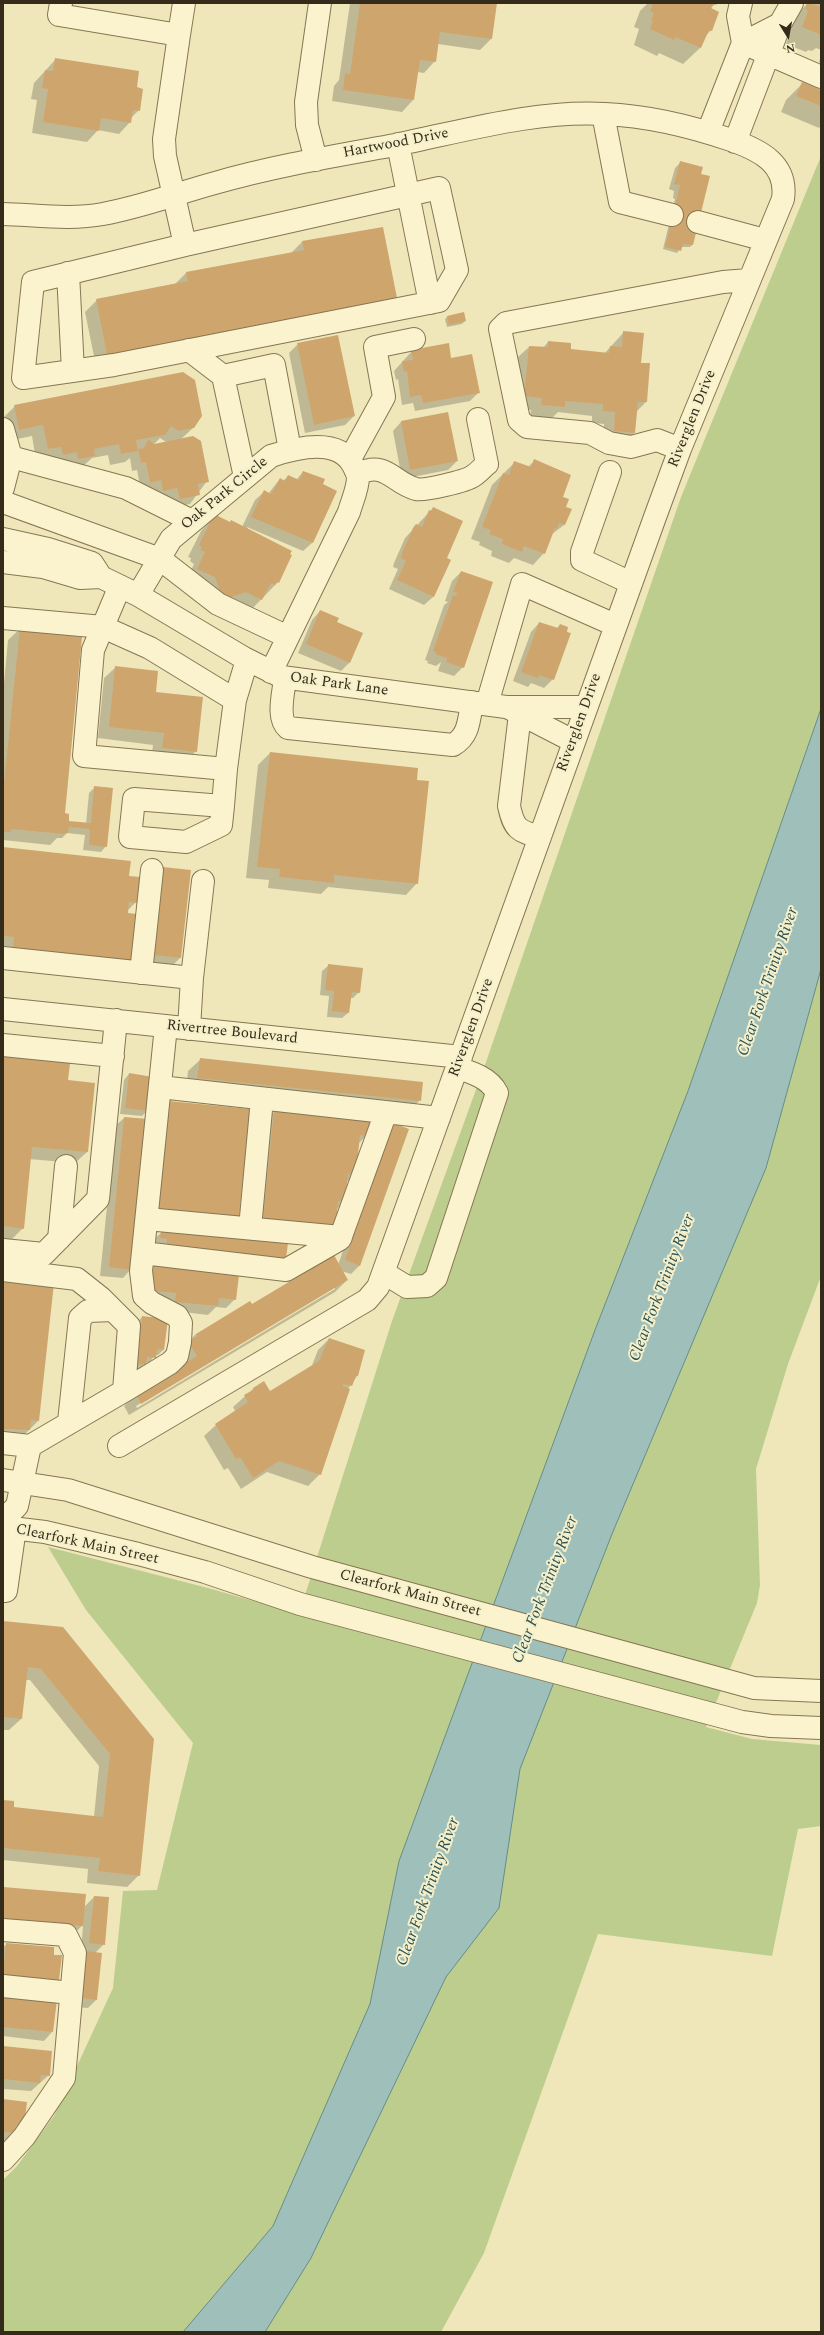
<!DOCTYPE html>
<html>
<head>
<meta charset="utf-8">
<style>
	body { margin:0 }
	#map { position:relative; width:824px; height:2335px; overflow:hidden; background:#efe7ba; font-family:Spectral,serif }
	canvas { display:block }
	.frame { position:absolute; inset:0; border:4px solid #342b1a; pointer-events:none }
	.north { position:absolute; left:768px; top:16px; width:40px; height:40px; -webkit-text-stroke:3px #f6f0ca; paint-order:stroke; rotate:169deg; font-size:11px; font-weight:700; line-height:16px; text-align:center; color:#342b1a }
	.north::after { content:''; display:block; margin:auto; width:14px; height:18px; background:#342b1a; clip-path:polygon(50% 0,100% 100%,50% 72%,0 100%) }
</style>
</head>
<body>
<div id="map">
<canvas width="824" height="2335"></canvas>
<div class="frame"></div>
<div class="north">N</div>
</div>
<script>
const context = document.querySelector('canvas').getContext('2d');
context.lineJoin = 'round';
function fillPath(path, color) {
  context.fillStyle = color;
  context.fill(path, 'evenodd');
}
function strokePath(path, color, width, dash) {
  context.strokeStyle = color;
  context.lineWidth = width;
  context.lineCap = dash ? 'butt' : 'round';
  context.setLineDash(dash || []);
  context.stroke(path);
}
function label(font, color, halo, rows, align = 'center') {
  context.font = font + ' Spectral,serif';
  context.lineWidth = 4;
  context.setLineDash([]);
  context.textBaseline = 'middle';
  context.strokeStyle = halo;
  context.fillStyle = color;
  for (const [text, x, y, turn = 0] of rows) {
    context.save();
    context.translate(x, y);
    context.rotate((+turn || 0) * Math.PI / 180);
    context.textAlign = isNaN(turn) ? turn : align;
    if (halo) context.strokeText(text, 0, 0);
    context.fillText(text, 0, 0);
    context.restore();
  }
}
const green = new Path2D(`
	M821 156V1276L788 1364 756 1469 760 1585 757 1603 706 1727 752 1739 821 1745V1826L798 1829 772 1956 598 1934 484 2253 441 2332H3V2180L17 2166 54 2116 113 1988 123 1891 157 1890 193 1743 86 1610 48 1547 208 1588 299 1614 392 1321 486 1062 681 497Z`);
const water = new Path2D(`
	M821 709V969L766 1168 612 1534 520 1769 499 1908 446 1977 311 2258 265 2332H183L273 2226 370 2004 399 1861 595 1330 688 1091Z`);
const shadow = new Path2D(`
	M350 3H496L491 39 480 50 438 44 435 61 424 73 417 72 413 100 402 112 332 101 334 86 339 80Z
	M648 3H716L710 9 711 30 705 37 700 48 683 64 659 53 657 56 634 45 639 29 634 27 640 11Z
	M821 3V50L816 48 812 51 808 50 806 52 786 44 792 27 789 26 791 20 808 3Z
	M821 56V63L819 62Z
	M55 60 136 88 139 110 131 118 130 122 119 134 98 130 87 142 32 133 37 100 31 99 34 83Z
	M802 84 821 92V126L819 128 781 112 786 100Z
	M681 162 692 245 690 247H681L677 253 663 249 675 199 673 198 674 191 669 189 675 168Z
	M320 238 396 298 384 309 96 366 85 312 97 300 175 284 186 273 291 253 302 242Z
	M448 316 465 321 462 324 447 327 445 319Z
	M624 332 640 364H649L646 402 636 412 634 433 622 444 603 442 604 424 592 423V416L558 412 552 418 530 416 531 410 513 407 517 358 529 347 543 348 548 342 570 350 604 354Z
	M298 344 354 416 345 425 305 433 289 353Z
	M412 351 450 359 479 392 470 401 415 411 413 403 402 405 398 379 396 380 394 371Z
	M15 406 194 427 181 439 207 481 190 504 171 507 169 497 154 499 152 488 141 491 137 470 132 471 130 458 125 462 110 465 108 455 92 458 82 467 36 460 32 436 8 441 3 418ZM160 438 166 442 153 445Z
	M401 422 457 461 448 470 402 479 393 431Z
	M535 460 562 497 565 507 564 525 551 535 544 553 533 565 514 558 509 563 491 556 492 551 479 545 480 542 471 539 492 485 515 462 528 467Z
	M303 472 324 479 322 485 336 492 312 543 303 551 247 527 278 582 250 611 186 581 194 564 190 561 191 558 188 557 201 531 212 519 216 517 242 527 255 500 264 492 268 494 280 479 283 481 288 476 296 480Z
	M433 508 446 558 450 560 433 597 424 605 389 589 398 569 393 567 394 563 405 538Z
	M461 572 463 667 454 676 438 671 441 662 436 666 427 663 428 661 425 660 444 605 448 602 445 601 452 581Z
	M320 611 336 623 362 634 349 663 341 671 298 653 312 620Z
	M539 623 556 629 560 625 553 679 544 688 531 683 528 687 513 681 531 632Z
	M20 629 64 814 68 822 86 824 89 793 95 787 106 846 101 852 83 850 85 835 67 833 62 838H57L50 845 3 840V694L8 640Z
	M116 667 155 692 196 751 185 763 151 759 153 745 98 738 104 678Z
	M270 753 416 781 417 883 406 895 328 887 321 894 268 888 269 880 246 878 258 765Z
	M3 848 128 876 136 902 127 911 131 960 119 971 3 959Z
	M163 868 180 958 172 966 145 964 154 877Z
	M328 966 359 992 353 998H350L348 1013 342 1018 327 1017 329 996 320 995 322 971Z
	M3 1057 67 1081 87 1152 75 1163 29 1159 23 1228 11 1240 3 1239Z
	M200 1060 420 1100 408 1112 186 1089 188 1071Z
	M129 1074 147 1111 142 1116 120 1114 124 1080Z
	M274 1112 367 1135 358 1144 355 1174 346 1183 345 1201 336 1210 335 1225 252 1230 263 1123Z
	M124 1118 131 1269 123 1278 100 1276 115 1126Z
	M384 1133 360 1265 351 1274 341 1271 347 1280 335 1292 129 1415 124 1406 196 1334 251 1305 338 1265ZM335 1287V1289L137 1408 136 1406Z
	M162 1232 287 1244 152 1246 153 1240Z
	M142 1275 235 1299 226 1308 216 1307 208 1315 167 1310Z
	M3 1279 38 1421 17 1442 3 1440Z
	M142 1317 163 1350 158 1355H155L149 1363 145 1362 140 1370 132 1369 137 1323Z
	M329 1339 357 1376 348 1389 320 1474 308 1486 267 1472 241 1489 228 1468 224 1470 204 1436 216 1425 235 1411 233 1407 253 1389 269 1393 311 1368 318 1350Z
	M3 1622 153 1740 139 1875 127 1887 87 1883 88 1869 3 1860V1801L13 1808 94 1817 99 1766 30 1680H25L21 1719 9 1730H3Z
	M3 1888 84 1907 94 1897 108 1898 104 1944 95 1953 96 2000 88 2008 73 2007 78 1961 86 1952H81L83 1925 70 1937 3 1931Z
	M7 1944 53 1956 58 1980 49 1988 3 1984V1947Z
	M3 1995 52 2032 44 2041 3 2036Z
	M3 2047 49 2075 31 2091 3 2089Z
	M3 2100 23 2126 6 2141H3Z`);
const building = new Path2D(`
	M360 3H497L492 39 440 32 436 62 420 60 414 100 343 90 345 73 350 74Z
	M653 3H717L716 5 713 4 711 8 719 12 712 31 709 30 701 48 675 37 674 40 650 29 653 21 651 20 654 13 650 11Z
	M807 3 821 7V35L802 27 808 11 805 9Z
	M55 58 139 71 137 87 143 89 140 111 133 110 131 123 101 118 99 131 43 122 48 89 42 88 45 70 53 71Z
	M802 82 821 90V106L796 96Z
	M680 161 703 167 701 174 710 176 693 245 683 244 681 251 665 247 680 185 674 184Z
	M383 227 397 298 107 355 96 299 188 281 186 272 304 250 302 241Z
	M464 312 466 321 449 325 447 316Z
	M623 331 644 333 641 363H650L647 402H638L635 433 614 431 615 412 603 411V404L565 401V407L541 405 542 398 524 396 529 346 548 347V341L571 343V349L609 353 610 346 622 347Z
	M338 335 355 416 314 425 297 343Z
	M449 343 451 358 472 354 480 393 423 403 421 395 410 397 407 371 404 372 402 361 413 360 411 350Z
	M183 372 195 380 202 416 194 428 178 431 171 426 165 435 136 440 138 451 121 454 119 444 94 449 95 456 78 459 77 452 63 455 61 447 48 449 43 425 19 430 14 405Z
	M448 412 458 461 410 470 401 421Z
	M193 436 201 441 209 482 198 484 200 495 180 499 177 488 163 491 161 480 150 483 146 462 141 463 138 449 144 448 148 439 154 444Z
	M534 459 571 475 563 497 569 499 566 507 572 509 565 525 559 523 557 529 555 528 545 554 524 546 522 552 502 544 503 539 489 534 491 530 482 527 503 473 509 475 514 461 531 467Z
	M303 471 325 479 323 484 337 491 313 543 251 517 264 490 271 494 280 478 285 481 288 475 299 480Z
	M433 507 463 521 447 558 451 560 434 597 397 580 406 561 401 558 402 553 413 528 416 524 422 527 429 510 431 511Z
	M216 515 230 522 231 520 292 551 290 554 292 555 279 583 277 582 275 585 271 583 262 600 246 592 223 600 215 577 197 569 205 552 200 550 202 547 199 545 212 518 214 519Z
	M461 571 493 582 464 668 446 662 448 656 446 658 435 654 436 652 433 651 453 595 456 596 457 593 453 592Z
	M320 610 339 618 337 622 363 633 350 663 306 644Z
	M539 622 558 628 560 624 568 627 567 632 571 633 554 680 539 675 538 678 521 672Z
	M20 628 44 630V633L82 637 65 813 69 814V821L91 823 94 786 113 788 107 847 89 845 90 829 69 827 68 833 63 834 11 829V832H3V793Z
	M115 666 158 671 156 692 203 697 197 752 162 748 164 733 109 727Z
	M270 752 418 768 417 780 429 781 418 884 334 875V883L279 877 280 869 257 867Z
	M3 847 131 861 129 876 140 877 137 903 129 902 128 913 137 914 132 960 13 948 14 937 3 936Z
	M163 867 191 870 181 958 153 955Z
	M328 964 363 968 360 993 352 992 349 1013 332 1011 334 991 325 990Z
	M3 1056 70 1063 68 1080 95 1083 88 1152 32 1147 24 1229 3 1226Z
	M200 1058 423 1082 421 1101 197 1078Z
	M129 1073 153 1077 148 1111 125 1108Z
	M169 1101 250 1109 239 1218 158 1210Z
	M274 1111 370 1120 368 1136 360 1135 356 1175 348 1174 345 1202 338 1201 336 1226 263 1218Z
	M124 1117 148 1119 132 1270 109 1267Z
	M393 1123 409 1129 360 1266 345 1260Z
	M161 1231 288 1243 286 1259 167 1247V1239L160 1238Z
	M334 1255 348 1280 141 1404 135 1393 197 1356 188 1342 197 1336 196 1334 250 1301 252 1304Z
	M151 1265 239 1275 236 1300 219 1298 218 1306 175 1302 176 1293 153 1291 155 1283 149 1282Z
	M3 1278 54 1283 39 1421 31 1420 30 1430 3 1429Z
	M142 1316 168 1319 164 1350 157 1349 156 1358 147 1357 146 1365 137 1364Z
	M329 1338 365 1350 358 1376H356L352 1386 343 1384V1386L350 1389 321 1475 279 1461 253 1478 240 1457 236 1459 215 1424 248 1402 244 1395 253 1390V1388L264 1381 270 1391 319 1361Z
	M3 1621 63 1627 154 1739 140 1876 98 1871 100 1858 3 1848V1800L14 1801V1807L103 1817 110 1754 41 1669 28 1667 22 1719 3 1717Z
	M3 1887 86 1894 83 1926 3 1919Z
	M94 1896 109 1897 105 1945 89 1943Z
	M6 1943 54 1947V1955H62L59 1980 3 1975Z
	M86 1951 102 1953 97 2000 81 1998Z
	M3 1994 57 2000 53 2032 3 2027Z
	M3 2046 52 2051 50 2076 41 2075 40 2083 3 2079Z
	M3 2099 27 2102 24 2126 16 2125 15 2133 3 2132Z`);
const minor = new Path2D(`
	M61 3 59 15 179 35 164 139 165 156 185 245 33 282 23 378 114 365 439 301 457 270 439 188 185 245
	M741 3 738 16 743 43 821 77
	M179 35 184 3
	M603 114 620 202 672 215
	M708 132 743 43 780 24
	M735 142 780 24 792 3
	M398 144 430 303
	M316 160 307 125 306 102 320 3
	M3 214C36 215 71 220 103 214 142 207 178 193 215 183 274 166 335 156 395 145 464 131 535 110 605 114 649 116 690 126 731 140 760 150 788 164 783 199L680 449 655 517 378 1287 367 1300 119 1446
	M698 222 765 240
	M68 273 73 371
	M189 350 223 376 245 477
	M223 376 274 365 290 450
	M3 429 11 457
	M680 449 657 440 631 447 609 443 590 433 527 427 519 420 500 329 506 323 723 282 749 280
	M350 459 384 397 375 347 414 339
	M610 472 582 552V560L631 583
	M358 474C386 460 393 483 416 489 425 491 466 481 473 476 478 473 482 468 487 464L478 419
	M3 488 11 457 126 488 192 521
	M3 502 160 559 218 604 288 637
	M3 539 48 549 92 563 101 577 138 595 244 658 282 677 506 707H586
	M3 562 43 567 80 578 101 577
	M120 586 93 650 84 756 226 769 235 700
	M138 595 171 539 271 456C295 448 338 437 353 465 355 469 357 472 358 477 358 489 352 501 349 512L271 672
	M3 618 103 627 150 648 235 700 247 660
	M285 678C284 692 276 718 288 728L453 745C469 736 469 720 472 702
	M487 704 522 584 615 625
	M509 708 573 741
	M520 714 509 806C514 829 518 831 540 837
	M223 806 221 825 186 842 130 837 134 799 223 806 226 769
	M3 958 192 978 189 1029
	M141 973 152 870
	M192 978 203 881
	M3 1009 461 1057
	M3 1045 113 1056
	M160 1087 439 1118
	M147 1219 341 1237
	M250 1228 262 1099
	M59 1239 66 1166
	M3 1250 44 1254 98 1199 116 1020
	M143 1253 286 1270 340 1239 386 1112
	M3 1270 77 1279 101 1298 129 1326 124 1391 30 1446 17 1506 10 1513 3 1515
	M384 1273 407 1287 427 1286 436 1278 497 1093C490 1078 471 1072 457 1068
	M124 1391 170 1363 177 1356 180 1342 181 1323 177 1316 152 1303 144 1296 141 1271 166 1026
	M69 1422 80 1318 88 1311 113 1310
	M3 1443 30 1446
	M3 1480 68 1490 312 1567 754 1688 821 1691
	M3 1527 45 1532 138 1554 205 1572 300 1604 742 1722 771 1726 821 1728
	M3 1591H6L15 1528
	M3 1930 66 1935 75 1953 64 2078 24 2137 3 2160
	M3 1986 71 1993`);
const streetNames = [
	["Hartwood Drive",396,144,-11],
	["Riverglen Drive",693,419,-68],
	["Oak Park Circle",225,494,-39],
	["Oak Park Lane",339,685,8],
	["Riverglen Drive",580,723,-70],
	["Riverglen Drive",472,1028,-70],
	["Rivertree Boulevard",232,1033,6],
	["Clearfork Main Street",87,1545,12],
	["Clearfork Main Street",410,1594,15]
];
const waterNames = [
	["Clear Fork Trinity River",769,982,-71],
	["Clear Fork Trinity River",663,1288,-69],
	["Clear Fork Trinity River",546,1590,-69],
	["Clear Fork Trinity River",429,1892,-70]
];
fillPath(green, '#bccd8e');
fillPath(water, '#9fbfbb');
strokePath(water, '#668d89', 1);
fillPath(shadow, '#0003');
fillPath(building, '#cfa56e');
strokePath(minor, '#867654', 24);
strokePath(minor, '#faf3cd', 22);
label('15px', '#342b1a', '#f6f0ca', streetNames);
label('italic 16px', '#285155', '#f6f0ca', waterNames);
</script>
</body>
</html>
